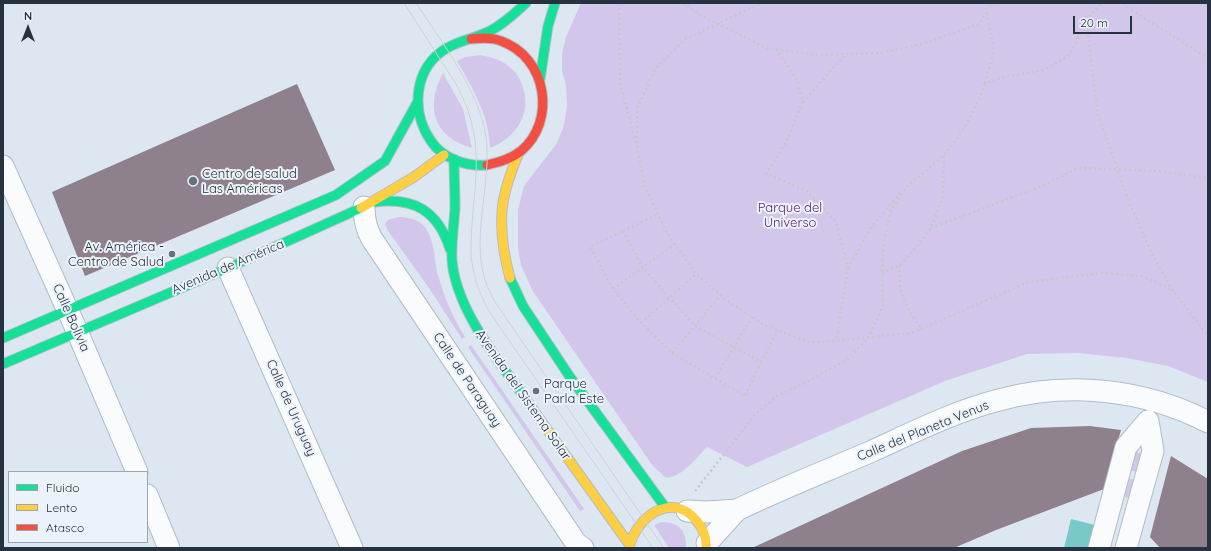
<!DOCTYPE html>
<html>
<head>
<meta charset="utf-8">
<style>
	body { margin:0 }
	#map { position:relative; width:1211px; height:551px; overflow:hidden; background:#dce7f2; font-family:Quicksand,sans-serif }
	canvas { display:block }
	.frame { position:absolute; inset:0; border:4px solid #26323f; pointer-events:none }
	.legend { position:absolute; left:8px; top:471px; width:140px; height:72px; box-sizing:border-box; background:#ecf2f9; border:1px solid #9da5af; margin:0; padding:5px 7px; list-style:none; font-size:12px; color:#26323f }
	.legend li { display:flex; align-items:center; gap:8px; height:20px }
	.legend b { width:20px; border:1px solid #9da5af }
	.north { position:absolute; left:8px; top:8px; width:40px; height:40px; -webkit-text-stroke:3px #ecf2f9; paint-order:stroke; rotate:0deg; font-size:11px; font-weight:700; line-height:16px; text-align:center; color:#26323f }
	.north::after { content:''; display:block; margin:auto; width:14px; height:18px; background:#26323f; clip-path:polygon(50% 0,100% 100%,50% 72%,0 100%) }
	.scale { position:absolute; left:1073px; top:16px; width:59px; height:18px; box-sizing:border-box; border:2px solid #26323f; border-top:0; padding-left:5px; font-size:12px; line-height:14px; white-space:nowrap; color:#26323f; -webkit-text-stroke:3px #ecf2f9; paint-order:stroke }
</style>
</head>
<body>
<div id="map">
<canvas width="1211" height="551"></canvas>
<div class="frame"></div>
<ul class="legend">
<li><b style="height:5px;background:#16e098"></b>Fluido</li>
<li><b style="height:5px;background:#ffcf43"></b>Lento</li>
<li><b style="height:5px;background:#f24e42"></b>Atasco</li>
</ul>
<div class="north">N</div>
<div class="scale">20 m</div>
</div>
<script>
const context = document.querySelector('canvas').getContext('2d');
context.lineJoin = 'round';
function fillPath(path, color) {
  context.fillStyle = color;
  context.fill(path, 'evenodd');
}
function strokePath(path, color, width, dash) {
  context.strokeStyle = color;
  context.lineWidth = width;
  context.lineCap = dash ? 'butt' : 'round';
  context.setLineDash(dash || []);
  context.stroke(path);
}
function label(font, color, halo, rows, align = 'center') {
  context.font = font + ' Quicksand,sans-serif';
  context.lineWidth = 4;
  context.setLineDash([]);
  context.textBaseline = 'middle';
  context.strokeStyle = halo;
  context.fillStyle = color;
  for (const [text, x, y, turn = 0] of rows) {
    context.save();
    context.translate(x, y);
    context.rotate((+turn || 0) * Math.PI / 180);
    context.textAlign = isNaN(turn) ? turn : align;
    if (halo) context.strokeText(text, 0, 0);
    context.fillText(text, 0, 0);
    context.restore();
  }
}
const green = new Path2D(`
	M581 3H1208V382L1168 366 1127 358 1077 353 1027 354 945 381 747 467 707 447C697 457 680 480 665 477L652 465 532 290 521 265 518 249V210L524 186 557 143 564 125 567 105 566 86 562 70V54L566 37Z
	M480 55C490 57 500 59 508 66 515 70 520 78 522 85 533 113 516 138 490 148 489 115 473 89 457 61L465 57Z
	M443 73 463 109 472 148C433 137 425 106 443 73Z
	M399 217C408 217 417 219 424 226 435 239 434 259 438 275 444 297 453 318 465 337L462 339 429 288 388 231 385 224 388 220Z
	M471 345 584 509 580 511 468 347Z
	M1130 450 1148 455 1144 474 1125 469Z
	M1122 477 1141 481 1136 500 1117 495Z
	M661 522C679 522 687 531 686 548H669L654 525Z`);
const water = new Path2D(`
	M1071 519 1095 525 1089 548H1064Z`);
const building = new Path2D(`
	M297 84 335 170 85 276 52 192Z
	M1090 426 1121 430 1104 489 996 530 954 548H752L962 451 1031 428Z
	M1171 456 1208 479V548H1160L1150 537Z`);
const path = new Path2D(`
	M619 3 620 83 637 147 645 187 667 233 696 274 726 300 766 326 810 342 836 341 911 333 1028 282 1104 273 1141 276 1163 285 1173 291
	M683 3 700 15 767 48 818 55 879 53 922 44 979 24 986 12
	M995 3 986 9 994 50 985 83 1008 76 1044 70 1070 55 1086 20 1102 3
	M1124 3 1128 8 1208 58
	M1086 20 1098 115 1130 204 1151 252 1173 291 1208 336
	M776 49 797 80 803 102 786 142 766 174 807 191 836 222 848 268 836 341
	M803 102 845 55
	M637 143V109L655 69 685 39 762 3
	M931 228 1042 186 1078 168 1159 171 1208 178
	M623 231 643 268 695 326 761 362 745 396 672 353 641 323 613 289 590 247Z
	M623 231 658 214
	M900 265C898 295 904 304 921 328
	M848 268 872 226 901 192
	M882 273 900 265 912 252 931 228 943 195 944 154
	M613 289 675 244
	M641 323 696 274
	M672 353 721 295
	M761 362 778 330
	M715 378 752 317
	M695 491 755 415 777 396 799 386 848 359 868 338 883 306 882 273 884 240 891 211 908 185 933 165 950 148 967 123 980 97 985 83`);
const street = new Path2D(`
	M3 166 77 331 137 472
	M364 207C364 220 366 229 372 239L576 543 583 548
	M228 268 352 548
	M147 495 169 548
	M687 511 707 512 737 510C780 489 826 471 870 452 912 433 955 411 999 400 1069 381 1144 389 1208 422
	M707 543 737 510
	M1099 548 1126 447 1148 421
	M1126 548 1153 451 1148 421`);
const fast = new Path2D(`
	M540 79 548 26 555 3
	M454 159C454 175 455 192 455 208 454 225 451 243 452 260 456 313 505 368 534 411
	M487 165C466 167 442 158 431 141 410 111 414 67 447 48 461 40 476 38 490 31 504 24 515 13 526 3
	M375 202C414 197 438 211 450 249
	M510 278 523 306 570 377 665 507
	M3 338 336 195 385 161 417 103
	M3 364 228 268 361 208`);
const slow = new Path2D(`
	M361 208 414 177 444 155
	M510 278C503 252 498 220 505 193 508 179 514 165 519 152
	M534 411 629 544
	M629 548C636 517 671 491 696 520 703 528 707 537 706 548`);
const jam = new Path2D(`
	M471 39C481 38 492 37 501 41 547 57 557 121 521 151 511 159 499 162 487 165`);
const tram = new Path2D(`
	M404 3 456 84C491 148 470 190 471 256 474 281 482 302 497 323L653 548
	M416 3C441 41 480 92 486 137 492 184 471 234 485 280 488 289 492 297 497 305L664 548`);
const markers = [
	[193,181,5,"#66717e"],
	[172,254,4,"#66717e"],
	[536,391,4,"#66717e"]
];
const poiNames = [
	["Centro de salud",202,174],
	["Las Américas",202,189],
	["Av. América -",164,247,"right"],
	["Centro de Salud",164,262,"right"],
	["Parque",544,384],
	["Parla Este",544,399]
];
const parkNames = [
	["Parque del",790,208],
	["Universo",790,223]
];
const streetNames = [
	["Avenida de América",228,267,-23],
	["Calle Bolivia",71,318,66],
	["Calle de Paraguay",467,380,56],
	["Avenida del Sistema Solar",523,395,55],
	["Calle de Uruguay",291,408,66],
	["Calle del Planeta Venus",923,431,-22]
];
fillPath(green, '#d2c7ea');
fillPath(water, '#77cac7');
fillPath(building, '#8e818c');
strokePath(street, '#b2bdc8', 23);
strokePath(fast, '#b2bdc8', 11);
strokePath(slow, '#b2bdc8', 11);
strokePath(jam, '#b2bdc8', 11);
strokePath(path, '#c3c8cd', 2.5, [2, 3]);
strokePath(street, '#fafbfd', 21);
strokePath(fast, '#16e098', 9);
strokePath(slow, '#ffcf43', 9);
strokePath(jam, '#f24e42', 9);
strokePath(tram, '#ced2d5', 1);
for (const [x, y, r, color] of markers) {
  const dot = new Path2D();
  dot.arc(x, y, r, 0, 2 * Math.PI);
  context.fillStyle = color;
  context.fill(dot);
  strokePath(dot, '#ecf2f9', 1.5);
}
label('13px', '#26323f', '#ecf2f9', poiNames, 'left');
label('13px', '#55177b', '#ecf2f9', parkNames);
label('13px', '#26323f', '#ecf2f9', streetNames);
</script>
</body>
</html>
